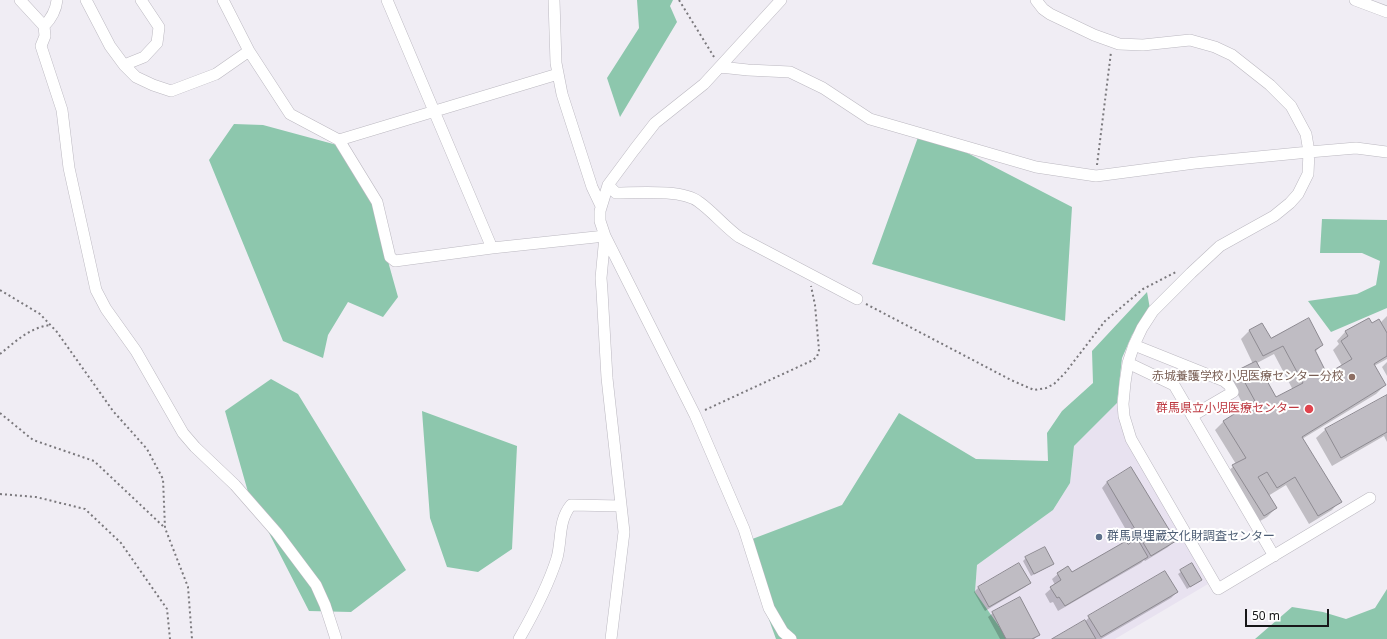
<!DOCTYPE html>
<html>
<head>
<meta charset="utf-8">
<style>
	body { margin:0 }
	#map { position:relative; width:1387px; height:639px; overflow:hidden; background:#f0edf4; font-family:"Noto Sans",sans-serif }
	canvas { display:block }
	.scale { position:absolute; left:1245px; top:609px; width:84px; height:18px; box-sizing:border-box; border:2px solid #181719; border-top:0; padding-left:5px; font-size:12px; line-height:14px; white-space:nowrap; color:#181719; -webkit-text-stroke:3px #fff; paint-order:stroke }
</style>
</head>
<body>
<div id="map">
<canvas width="1387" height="639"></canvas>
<div class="scale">50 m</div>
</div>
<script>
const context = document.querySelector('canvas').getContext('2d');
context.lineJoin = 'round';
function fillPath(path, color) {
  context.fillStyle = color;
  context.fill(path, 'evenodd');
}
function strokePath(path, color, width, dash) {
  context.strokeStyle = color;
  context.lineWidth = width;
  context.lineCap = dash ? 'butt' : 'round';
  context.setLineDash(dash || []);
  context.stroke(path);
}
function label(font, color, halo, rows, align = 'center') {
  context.font = font + ' "Noto Sans","Noto Sans JP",sans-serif';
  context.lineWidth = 4;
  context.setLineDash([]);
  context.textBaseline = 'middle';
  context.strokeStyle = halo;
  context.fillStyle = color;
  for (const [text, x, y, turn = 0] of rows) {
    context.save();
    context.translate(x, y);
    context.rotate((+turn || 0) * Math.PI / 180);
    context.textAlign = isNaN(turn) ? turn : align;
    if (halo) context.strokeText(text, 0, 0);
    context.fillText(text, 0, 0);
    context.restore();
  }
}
const built = new Path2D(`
	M1117 403 1121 426 1208 584 1115 639H1008L975 592 977 565 1053 510 1070 483 1074 446Z`);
const forest = new Path2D(`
	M637 0H673L670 6 677 22 620 117 607 78 639 28Z
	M234 124 263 125 337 145 374 202 384 247 398 297 383 317 348 302 328 335 323 358 283 341 209 160Z
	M921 129 1072 207 1065 321 872 264Z
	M1322 219 1387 220V308L1331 332 1308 301 1357 294 1376 285 1380 261 1362 253H1320Z
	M1147 292 1150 309 1132 335 1122 358 1117 403 1074 446 1070 483 1053 510 977 565 975 592 1008 639H776L755 581 747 541 842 505 899 413 976 459 1048 461 1047 433 1062 411 1093 383 1092 351Z
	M271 379 298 394 406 570 351 612 309 611 248 492 225 411Z
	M422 411 517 446 512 549 478 572 447 567 430 518Z
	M1387 589V639H1255L1292 607 1323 612 1346 619 1375 608Z`);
const shadow = new Path2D(`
	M1387 316V359L1374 366 1385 385 1376 394 1302 439 1340 501 1332 510 1309 524 1286 485 1268 496 1276 508 1267 517 1255 524 1224 475 1236 464 1215 430 1224 421 1245 408 1230 380 1238 371 1253 364 1241 339 1249 331 1261 324 1270 340 1322 345 1315 352 1327 375 1342 366 1333 350 1339 344 1337 341 1345 332 1368 319 1372 324 1380 323ZM1274 354 1293 390 1276 399 1257 363Z
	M1387 362V376L1382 367Z
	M1387 396V442L1384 436 1332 466 1316 438 1325 430Z
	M1107 482 1174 541 1168 547 1145 561 1144 560 1141 563 1058 611 1053 602 1050 603 1045 594 1055 585 1052 579 1058 574H1072L1133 542 1102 488Z
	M1026 558 1053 564 1050 566 1031 576 1023 561Z
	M1019 564 1030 583 1025 587 985 611 974 592 978 588Z
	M1192 564 1201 580 1187 589 1178 574Z
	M1177 592 1171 598 1101 639H1054L1085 622 1089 617Z
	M993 613 1039 634 1034 639H1000L988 617Z`);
const building = new Path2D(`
	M1309 318 1323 345 1315 350 1327 374 1352 359 1341 341 1348 336 1345 331 1369 318 1372 323 1379 319 1387 333V356L1374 364 1386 385 1302 437 1342 502 1318 516 1295 477 1277 488 1267 472 1258 477 1277 508 1264 516 1232 465 1246 458 1223 421 1255 401 1238 370 1256 361 1276 397 1303 383 1283 346 1263 356 1249 330 1262 323 1271 338Z
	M1387 395V432L1341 458 1325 429Z
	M1131 467 1176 541 1151 556 1107 482Z
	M1137 538 1148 557 1065 606 1059 597 1057 598 1050 587 1061 580 1057 573 1068 566 1072 572 1126 541 1128 544Z
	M1045 547 1054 564 1034 574 1025 557Z
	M1019 563 1031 583 989 607 978 587Z
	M1192 563 1202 580 1190 587 1180 570Z
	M1165 571 1178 592 1101 637 1088 616Z
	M1020 597 1040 635 1032 639H1006L992 612Z
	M1085 620 1096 639H1052Z`);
const path = new Path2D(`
	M679 0 714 57
	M1097 165 1111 52
	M0 290 40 314 57 332 113 411 147 449 163 479 165 528 188 587 192 639
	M866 304 1011 380 1034 390 1046 388 1054 384 1065 373 1105 321 1143 289 1176 272
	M0 354C15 342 30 327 51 325
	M705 410 811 361 817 357 819 350 815 305 811 286
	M0 413 33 440 94 461 165 528
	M0 494 36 497 85 509 121 543 167 609 170 639`);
const minor = new Path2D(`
	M20 0 44 26 45 36 41 46 62 110 69 168 96 290 106 309 136 351 183 433 195 447 235 485 277 533 316 585 325 605 336 639
	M86 0 110 46 124 65 136 77 153 85 171 91 216 74 249 51
	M223 0 249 51 290 114 339 140 377 202 390 257 395 261 492 248 605 236
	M387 0 492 248
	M554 0 556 63 562 94 592 187 601 206
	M781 0 704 84 655 123 634 150 608 185 600 211V221L605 236 695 415 744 529 769 608 783 632 791 639
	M1036 0 1043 9 1050 14 1094 35 1119 44 1143 45 1190 40 1215 47 1232 55 1270 85 1291 106 1306 134 1309 152 1308 174 1298 194 1290 203 1274 216 1220 246 1191 273 1153 311 1142 328 1134 345 1128 363 1125 383 1123 404 1124 416 1131 439 1218 589 1370 498
	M1355 0 1387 12
	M44 26C51 19 56 10 57 0
	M124 65 144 57 157 43 159 27 141 0
	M720 67 748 70 790 72 823 88 870 119 1036 167 1096 176 1195 163 1309 152 1356 148 1387 152
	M339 140 558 74
	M608 185 616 193C637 193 682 189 699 202 713 212 724 226 739 237L857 299
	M605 236 601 278 602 291 607 378 624 532 611 639
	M1134 345 1224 381 1229 385 1233 392 1192 416
	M1128 363 1174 385 1274 556
	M519 639C534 613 548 586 557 558 562 539 558 521 571 505L621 506`);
const markers = [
	[1352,377,4,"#8d6e63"],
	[1309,409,5,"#e0444e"],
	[1099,537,4,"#5c6f8a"]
];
const educationNames = [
	["赤城養護学校小児医療センター分校",1344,377]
];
const healthNames = [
	["群馬県立小児医療センター",1300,409]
];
const serviceNames = [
	["群馬県埋蔵文化財調査センター",1107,537]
];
fillPath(built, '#e8e2f0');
fillPath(forest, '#8dc7ad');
fillPath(shadow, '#0003');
fillPath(building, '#bfbcc3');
strokePath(building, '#8d8a91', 1);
strokePath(minor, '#bbb8c0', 12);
strokePath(path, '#7a787c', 2, [2, 3]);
strokePath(minor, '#fff', 11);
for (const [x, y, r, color] of markers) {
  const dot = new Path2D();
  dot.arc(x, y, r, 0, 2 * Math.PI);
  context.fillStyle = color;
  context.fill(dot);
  strokePath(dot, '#fff', 1.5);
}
label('12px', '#785e54', '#fff', educationNames, 'right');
label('12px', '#be3a42', '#fff', healthNames, 'right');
label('12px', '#4e5e75', '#fff', serviceNames, 'left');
</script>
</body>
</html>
